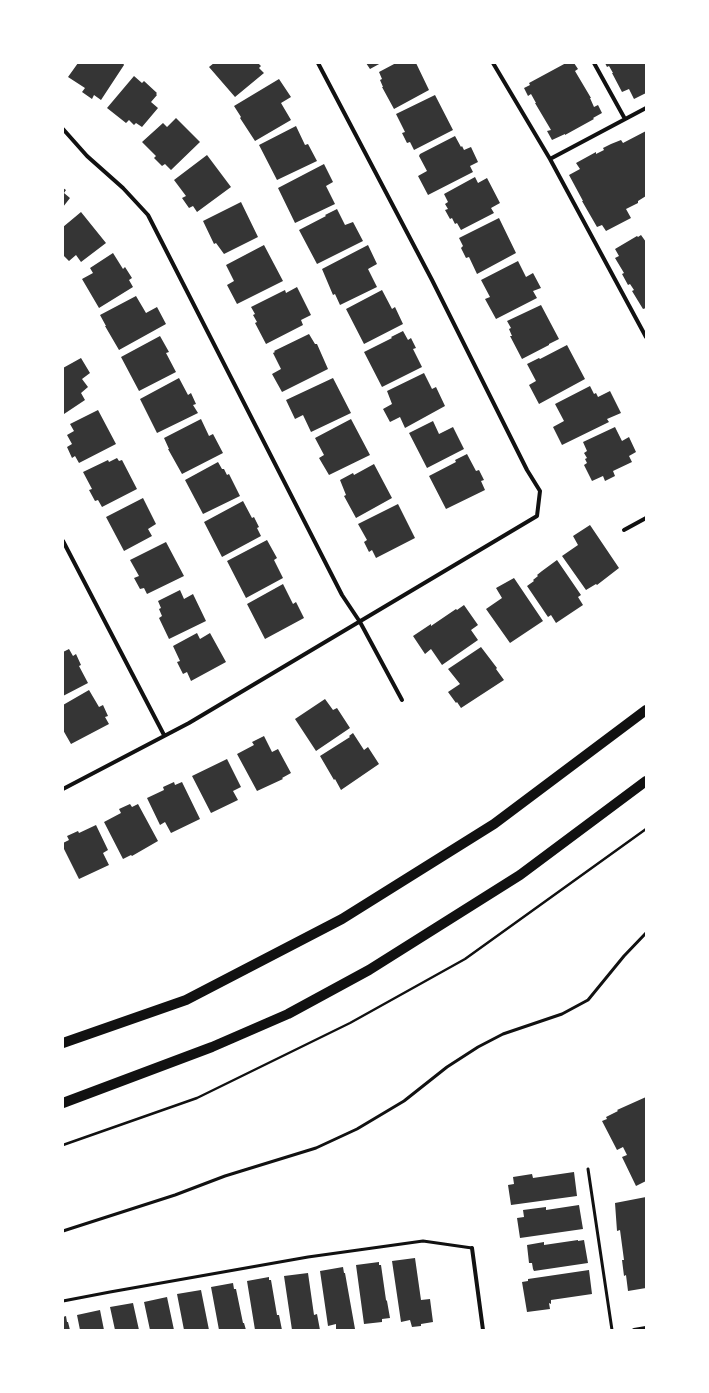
<!DOCTYPE html>
<html>
<head>
<meta charset="utf-8">
<style>
	body { margin:0 }
	#map { position:relative; width:709px; height:1393px; overflow:hidden; background:#fff; font-family:"IBM Plex Sans",sans-serif }
	canvas { display:block }
	.frame { position:absolute; inset:0; border:64px solid #fff; pointer-events:none }
</style>
</head>
<body>
<div id="map">
<canvas width="709" height="1393"></canvas>
<div class="frame"></div>
</div>
<script>
const context = document.querySelector('canvas').getContext('2d');
context.lineJoin = 'round';
function fillPath(path, color) {
  context.fillStyle = color;
  context.fill(path, 'evenodd');
}
function strokePath(path, color, width, dash) {
  context.strokeStyle = color;
  context.lineWidth = width;
  context.lineCap = dash ? 'butt' : 'round';
  context.setLineDash(dash || []);
  context.stroke(path);
}
const building = new Path2D(`
	M78 63H123L124 65 101 100 94 95 92 99 82 92 85 88 68 77Z
	M214 63H258L261 66 259 68 264 73 235 97 209 67Z
	M366 63H381L370 69Z
	M396 63H416L429 90 394 109 382 87H383L380 80 382 79 379 72Z
	M566 63H574L578 69 575 71 591 98H590L594 107 598 105 602 113 593 118 594 119 565 135V134L552 140 547 131 551 130 535 103H536L531 94 528 96 524 88 530 85 529 83Z
	M605 63H646V93L634 99 629 89 622 92 612 73H613L609 66 607 67Z
	M134 76 142 83 144 81 157 93 156 94 157 95 151 102 158 108 142 127 136 123 134 125 129 120 126 123 107 108Z
	M279 79 291 97 281 103 291 120 255 141 240 118 241 117 234 106Z
	M435 95 453 130 414 150 410 142 407 143 402 133 405 132 396 114Z
	M176 118 200 142 171 170 165 164 162 166 154 158 156 156 142 142 163 123 167 127Z
	M296 126 305 145 308 144 317 161 277 180 259 145Z
	M646 131V196L638 201V203L626 209 631 218 606 231 602 225 597 227 582 201H583L569 175 580 169 576 163 596 152V154L604 150 603 148 611 144 621 140 623 143Z
	M455 136 461 147 462 146 464 150 471 147 478 162 470 166 473 172 428 195 418 176 427 171 419 156 420 154Z
	M207 155 231 187 197 212 193 206 189 208 182 198 186 196 174 180Z
	M324 164 333 182 326 186 335 204 295 223 278 188Z
	M475 177 478 183 487 178 500 203 491 208 494 213 461 230 457 223 455 224 452 218 450 219 445 210 448 209 445 204 448 202 444 194Z
	M63 188 66 190 64 193 70 198 63 207Z
	M241 202 258 237 224 254 216 243 214 244 203 221Z
	M337 209 345 225 353 222 363 241 317 264 299 230 326 216 325 215Z
	M81 212 106 243 81 262 76 255 69 261 63 255V227Z
	M499 218 516 253 477 274 469 257 466 258 461 248 463 246 459 238Z
	M641 235 646 242V308L643 309 632 291 634 290 630 284 628 285 622 274 624 273 615 258 619 256 615 249 637 236 638 237Z
	M264 245 283 281 237 304 227 285 234 281 226 265Z
	M368 245 377 264 368 269 377 287 340 305 335 294 333 295 322 269Z
	M113 253 123 269 125 267 132 278 129 280 133 287 99 308 82 279 93 273 90 268Z
	M518 261 526 277 533 273 541 288 533 291 537 298 496 319 485 299 490 297 481 280Z
	M297 287 311 315 301 320 303 325 266 344 255 323 257 322 253 315 255 314 251 307 285 290 286 293Z
	M382 290 392 309 395 307 403 324 364 344 346 309Z
	M136 296 146 313 157 307 166 324 119 350 105 326H106L100 315Z
	M541 305 559 339 549 344V345L522 359 510 336H512L509 329 511 328 507 321Z
	M403 331 408 340 411 338 416 348 413 349 422 367 382 387 364 352 392 338 391 337Z
	M309 334 315 344H317L328 369 282 392 272 374 281 369 273 353 275 352 274 351Z
	M160 336 169 352 166 353 176 372 139 391 121 357Z
	M567 345 585 379 539 404 529 385 536 381 527 364 539 358 540 359Z
	M81 358 90 373 82 379 88 387 81 393 85 400 64 414 63 411V368Z
	M424 373 432 389 436 387 445 406 405 428 400 417 390 422 383 409 392 404 387 391Z
	M179 378 188 395 191 393 196 404 193 405 198 413 157 433 140 399Z
	M333 378 351 413 311 432 303 415 295 419 286 400Z
	M590 386 594 394 596 393 598 397 610 391 621 413 607 419 609 422 562 445 553 427 564 421 555 404Z
	M98 410 116 444 79 463 75 456 72 458 67 447 72 444 67 435 74 431 70 424Z
	M201 419 209 436 213 434 223 453 182 474 168 449H169L164 438Z
	M351 419 370 455 329 475 319 458 324 455 315 438Z
	M433 421 439 434 453 427 464 449 427 468 409 433Z
	M615 427 622 441 629 437 636 452 629 456 632 462 613 471 615 476 605 481 603 476 592 481 584 465 587 463 585 459 587 458 584 453 587 451 583 442Z
	M467 454 476 471 479 470 484 480 481 481 485 490 446 509 429 476 456 462 455 460Z
	M117 458 119 461 122 460 137 489 102 507 98 500 95 501 89 490 92 489 83 472 108 460 109 462Z
	M218 462 222 469H224L227 475 229 474 240 496 203 514 185 480Z
	M374 464 392 498 356 518 344 496 346 495 340 480 353 473 354 475Z
	M143 498 156 524 148 529 152 536 124 551 106 517Z
	M243 501 252 518 254 517 259 527 257 528 261 536 222 557 204 522Z
	M398 504 415 538 376 558 372 550 369 552 364 542 367 540 358 524Z
	M590 525 619 568 597 585 596 584 586 590 562 556 578 545 573 536Z
	M267 540 277 558 274 560 283 578 246 598 227 561Z
	M166 542 184 576 147 594 144 588 140 589 134 578 139 576 130 560Z
	M557 560 581 595 578 597 583 605 556 623 551 615 548 617 527 586 534 581 533 580 538 576 537 575 542 571Z
	M514 578 543 621 510 643 486 609 502 598 496 588Z
	M283 584 293 604 296 602 304 618 265 639 247 604Z
	M180 590 184 599 193 594 206 621 169 639 159 618 162 616 159 609 161 608 158 601Z
	M464 605 478 625 471 630 478 640 442 665 431 649 425 654 413 636 431 624V626L456 609 457 610Z
	M197 633 200 639 210 633 226 662 191 681 187 672 183 674 177 662 180 661 173 646Z
	M481 647 497 668 496 669 504 680 461 708 457 702 456 703 448 692 460 684 448 669Z
	M69 649 73 656 76 654 81 665 79 666 88 683 63 696V652Z
	M89 690 99 707 103 705 108 716 105 717 109 724 71 744 63 730V705Z
	M325 699 333 710 337 708 350 728 316 751 295 719Z
	M353 733 364 750 368 747 379 764 341 790 335 779 334 780 320 756 350 737 349 736Z
	M264 736 272 752 278 749 291 773 282 778 283 779 257 791 237 754 254 745 252 742Z
	M227 759 241 787 233 791 238 800 211 813 192 776Z
	M174 782 175 785 182 782 200 819 171 833 165 822 160 825 147 798 164 790 163 787Z
	M130 804 132 807 138 804 158 841 132 856 131 855 123 859 104 822 121 813 119 809Z
	M96 825 108 850 103 853 109 865 79 879 63 847V843L69 840 67 836 78 831 79 833Z
	M646 1097V1181L636 1186 622 1157 627 1155 623 1147 617 1150 602 1121 607 1119 606 1117 618 1111 617 1110Z
	M574 1172 577 1196 511 1205 508 1185 514 1184 513 1177 532 1174 533 1178Z
	M646 1197V1288L628 1291 626 1275 624 1276 622 1260H624L620 1230 617 1231 615 1203Z
	M579 1205 583 1229 520 1238 517 1218 524 1217 523 1210 546 1207V1210Z
	M578 1240V1241L584 1240 588 1263 534 1271 533 1269 532 1263H529L527 1245 544 1242V1245Z
	M415 1258 421 1300 430 1299 433 1322 421 1324V1326L412 1327 410 1320 401 1322 392 1261Z
	M379 1262V1265H381L386 1300 387 1301 390 1318 382 1319V1322L364 1324 356 1265Z
	M343 1267 344 1273H345L355 1329 336 1330V1324L328 1326 320 1271Z
	M589 1270 592 1294 551 1300V1304L549 1303 550 1309 527 1312 522 1282 528 1281V1279Z
	M308 1273 314 1315 317 1314 320 1330H292L284 1276Z
	M269 1277V1280H271L277 1315H279L282 1330H255L247 1281Z
	M233 1283 234 1289H236L243 1323H244L246 1330H219L211 1287Z
	M201 1290 209 1330H184L177 1294Z
	M167 1297 174 1330H150L144 1302Z
	M133 1303 139 1330H115L110 1307Z
	M100 1310 104 1330H80L77 1315Z
	M66 1316 67 1322H68L70 1330H63V1317Z`);
const path = new Path2D(`
	M63 1145 197 1098 350 1023 465 959 646 829`);
const service = new Path2D(`
	M588 1169 612 1330
	M63 1231 175 1195 225 1176 316 1148 357 1129 404 1101 447 1067 478 1047 503 1034 562 1014 588 1000 624 956 646 933
	M63 1301 110 1292 308 1257 423 1241 472 1248`);
const minor = new Path2D(`
	M493 63 550 159 646 337
	M594 63 625 119
	M63 129 87 156 123 188 148 215 342 595 360 622 402 700
	M550 159 646 108
	M624 530 646 518
	M63 541 164 735
	M63 789 189 723 537 516 540 491 527 470 432 280 318 63
	M472 1248 483 1330
	M634 1330 646 1328`);
const primary = new Path2D(`
	M63 1043 186 1000 342 919 494 824 646 710
	M63 1103 212 1047 288 1014 369 970 520 875 646 781`);
fillPath(building, '#353535');
strokePath(path, '#111', 2.5);
strokePath(service, '#111', 3);
strokePath(minor, '#111', 4);
strokePath(primary, '#111', 10);
</script>
</body>
</html>
